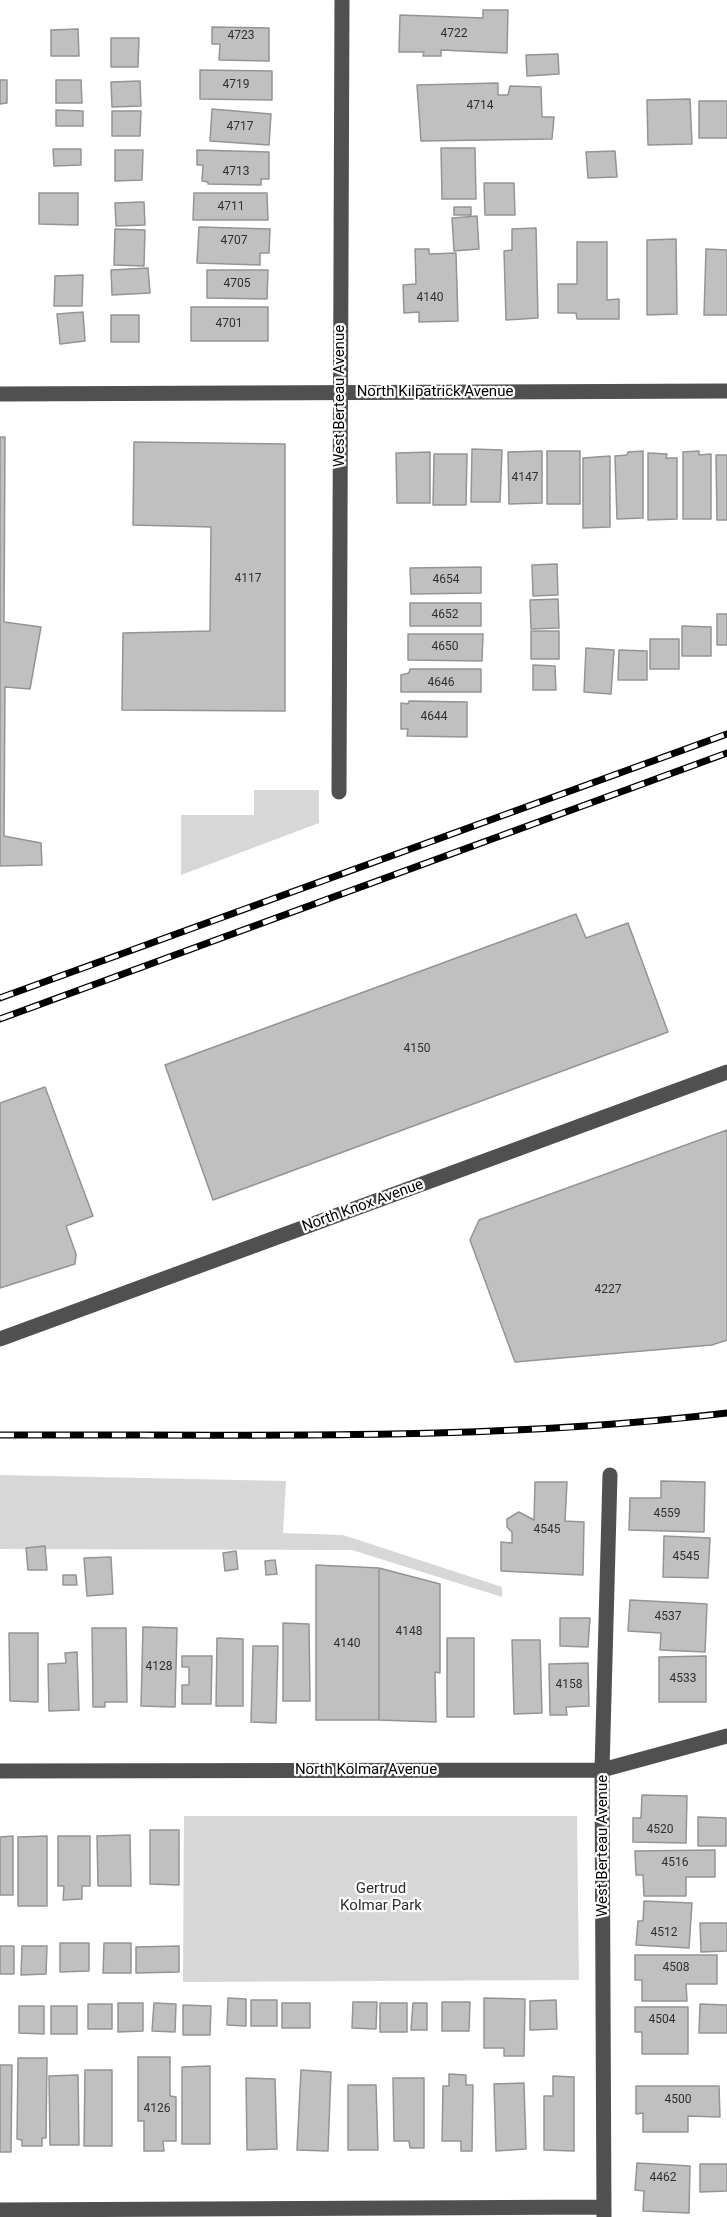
<!DOCTYPE html>
<html>
<head>
<meta charset="utf-8">
<style>
	body { margin:0 }
	canvas { display:block; background:#fff }
</style>
</head>
<body>
<canvas width="727" height="2217"></canvas>
<script>
const context = document.querySelector('canvas').getContext('2d');
context.lineJoin = 'round';
function fillPath(path, color) {
  context.fillStyle = color;
  context.fill(path, 'evenodd');
}
function strokePath(path, color, width, dash) {
  context.strokeStyle = color;
  context.lineWidth = width;
  context.lineCap = dash ? 'butt' : 'round';
  context.setLineDash(dash || []);
  context.stroke(path);
}
function label(font, color, halo, rows, align = 'center') {
  context.font = font + ' Roboto,sans-serif';
  context.lineWidth = 4.5;
  context.setLineDash([]);
  context.textBaseline = 'middle';
  context.strokeStyle = halo;
  context.fillStyle = color;
  for (const [text, x, y, turn = 0] of rows) {
    context.save();
    context.translate(x, y);
    context.rotate((+turn || 0) * Math.PI / 180);
    context.textAlign = isNaN(turn) ? turn : align;
    if (halo) context.strokeText(text, 0, 0);
    context.fillText(text, 0, 0);
    context.restore();
  }
}
const green = new Path2D(`
	M254 790H319V823L181 875V815H254Z
	M0 1475 286 1481 283 1533 343 1535 502 1587V1597L352 1550 0 1549Z
	M184 1816H577L579 1980 183 1982Z`);
const building = new Path2D(`
	M483 10H508L507 53 441 50V56H423L424 52H399L400 15 483 18Z
	M212 27 269 28V61L219 60 220 44H212Z
	M78 29 79 56H51V30Z
	M111 38H139L138 67H111Z
	M558 54 559 74 527 76 526 55Z
	M200 70 272 71V100L200 99Z
	M0 80H7V103L0 104Z
	M56 80H81L82 103H56Z
	M140 81 141 106 112 107 111 82Z
	M498 83V95H508L510 86 541 87 542 117H554L552 139 421 141 417 85Z
	M690 99 692 144 648 145 647 100Z
	M699 101H727V138H699Z
	M212 109 271 114 269 145 210 141Z
	M56 110 83 111V126H56Z
	M112 111H141L140 136H112Z
	M441 148H475L476 199H442Z
	M53 149H81V165L54 166Z
	M115 150H143L142 180 115 181Z
	M197 150 269 152V179H261V185L208 184V182L202 181 203 165H197Z
	M615 151 617 177 588 178 586 152Z
	M484 183H514L515 215H485Z
	M39 193H78V225L39 224Z
	M194 193H267L268 220H193Z
	M144 202 145 225 116 226 115 203Z
	M454 207H471V215H454Z
	M477 216 479 249 454 251 452 218Z
	M199 227 270 229 269 253H260V265L197 263Z
	M536 228 538 318 506 320 504 251 512 250V229Z
	M115 229 145 230 144 266 114 265Z
	M676 239 677 314 647 315V240Z
	M577 242H607V300L619 299V319H577L576 313H558V284H577Z
	M415 249H429V254L456 253 458 321 419 322V312L404 313 403 285 416 284Z
	M706 249 727 250V315H704Z
	M148 268 150 293 112 295 111 270Z
	M207 270H268L267 299 207 298Z
	M83 275 82 306H54L55 276Z
	M191 307H268V341H191Z
	M83 312 85 341 60 344 57 314Z
	M111 315H139V342H111Z
	M0 437H5L4 622 41 627 30 689 5 687 4 836 41 843 42 865 0 866Z
	M134 442 285 444V711L122 710 123 633 210 631 211 527 133 525Z
	M472 449 502 450 500 502H471Z
	M542 451V503L509 504 508 452Z
	M547 451H580V504H547Z
	M643 451V518L617 519 615 456 627 455 628 452Z
	M699 451V455L711 454V519H683V452Z
	M430 452V503H397L396 453Z
	M648 453 667 454 666 458H677V519L648 520Z
	M434 454H467L466 505H433Z
	M716 455H727V520H717Z
	M610 456V527L583 528V458Z
	M557 564 558 595 533 596 532 565Z
	M481 567V593L411 594 410 568Z
	M558 599 559 628 531 629 530 600Z
	M410 603H481V626H410Z
	M717 614H727V645H717Z
	M682 626 711 627V656H682Z
	M531 631H559V659H531Z
	M408 634H483L482 661 408 660Z
	M650 639H679V669H650Z
	M586 648 614 650 611 694 584 692Z
	M619 650 647 651V680H618Z
	M533 665 555 666 556 690H533Z
	M410 669H481V692H401V675L409 673Z
	M409 701 467 702V737L407 736 408 729H401V703L408 704Z
	M576 914 586 938 628 923 668 1032 213 1200 165 1065Z
	M45 1087 93 1216 66 1226 76 1254 75 1264 0 1288V1103Z
	M727 1130V1340L712 1345 515 1362 470 1240 479 1220Z
	M661 1481 705 1482 704 1532 629 1530 630 1498H661Z
	M535 1482H567L565 1521 584 1522 583 1575 501 1571V1542L512 1543V1532L507 1527V1519L519 1512 534 1520Z
	M664 1536 710 1538 708 1578 663 1577Z
	M45 1546 47 1570H28L26 1548Z
	M236 1551 238 1569 225 1571 223 1553Z
	M111 1557 113 1594 87 1596 84 1558Z
	M275 1560 277 1574 266 1575 265 1561Z
	M316 1565 379 1568V1720H316Z
	M379 1568 440 1584V1673L435 1672 436 1722 379 1720Z
	M63 1575H76L77 1585H63Z
	M630 1600 707 1604 705 1652 660 1650 661 1633 628 1631Z
	M560 1618H590L588 1647 560 1646Z
	M283 1623 309 1624 310 1701H283Z
	M143 1627 177 1628 175 1707 141 1706Z
	M92 1628H126L127 1702H105V1707H93Z
	M9 1633H38V1702L10 1701Z
	M217 1638 243 1639V1706H216Z
	M447 1638H474V1717H447Z
	M512 1640H540L542 1713 514 1714Z
	M253 1646H278L276 1723 251 1722Z
	M77 1652 79 1710 49 1711 48 1664 66 1663 65 1653Z
	M182 1656H212L211 1704H182V1685H189V1667H182Z
	M706 1656V1702H659V1657Z
	M588 1663 589 1706 566 1707 567 1715H550L549 1664Z
	M642 1795 687 1796 686 1843 633 1842V1818H641Z
	M698 1817 726 1818V1846H698Z
	M150 1830H179V1885L150 1884Z
	M130 1835 131 1886H98L97 1836Z
	M13 1836V1895H0V1837Z
	M47 1836V1906H18V1837Z
	M58 1836H90V1886H82V1899L63 1900 64 1886H58Z
	M715 1850V1877H686V1896H644L643 1875H636L635 1851Z
	M644 1901 692 1903 689 1948 636 1945 638 1921H643Z
	M700 1923H727V1951L701 1952Z
	M60 1943H89V1971L60 1972Z
	M104 1943H131V1973H103Z
	M0 1946H14V1974H0Z
	M22 1946H47L46 1974 21 1975Z
	M179 1946V1972L136 1973V1947Z
	M635 1955H717V1984H686L687 2001H642V1980H635Z
	M228 1998 246 1999V2026L227 2025Z
	M484 1998 525 1999 524 2056H504V2048H484Z
	M251 2000H277V2026H251Z
	M556 2000 557 2029 530 2030V2001Z
	M353 2002H377L376 2029 352 2028Z
	M442 2002H470L469 2031H442Z
	M118 2003H143V2031L118 2032Z
	M154 2003 176 2004 175 2032 152 2031Z
	M282 2003H310V2028H282Z
	M380 2003H407V2032H380Z
	M413 2003H427V2030H411Z
	M88 2004H112V2029H88Z
	M700 2004 727 2005V2033H699Z
	M183 2005 211 2006 210 2035H183Z
	M19 2006H44V2034L19 2033Z
	M51 2006H77V2034H51Z
	M635 2007H688V2054H642V2032H635Z
	M138 2057H170V2096L176 2097V2141H163L164 2151H144V2121H138Z
	M18 2058H47L46 2138H42V2146H22V2140L17 2139Z
	M0 2065H12L11 2152H0Z
	M210 2066V2144H182V2067Z
	M85 2070H112V2146H84Z
	M301 2070 331 2072 328 2151 297 2150Z
	M449 2074 466 2075V2085H473L472 2151H461V2141H442L443 2086H449Z
	M78 2075 79 2145H50L49 2076Z
	M553 2076 574 2077V2151L544 2150V2096H553Z
	M246 2078 275 2079 277 2149 247 2150Z
	M393 2078H424V2148H410L409 2141H394Z
	M524 2083 526 2149 496 2151 494 2084Z
	M348 2085H376L378 2150H348Z
	M636 2086H719L720 2117 688 2116V2132H643V2113L636 2114Z
	M637 2163 690 2166 689 2213 643 2211 644 2191 635 2190Z
	M700 2164H727V2191L700 2192Z`);
const minor = new Path2D(`
	M0 394 727 391
	M339 792 342 0
	M0 1339 727 1072
	M0 1771 602 1770 727 1736
	M0 2210 604 2207
	M604 2217 602 1770 610 1475`);
const rail = new Path2D(`
	M0 998 727 734
	M0 1019 727 753
	M0 1435C242 1434 487 1442 727 1413`);
const numberNames = [
	["4722",454,34],
	["4723",241,36],
	["4719",236,85],
	["4714",480,106],
	["4717",240,127],
	["4713",236,172],
	["4711",231,207],
	["4707",234,241],
	["4705",237,284],
	["4140",430,298],
	["4701",229,324],
	["4147",525,478],
	["4117",248,579],
	["4654",446,580],
	["4652",445,615],
	["4650",445,647],
	["4646",441,683],
	["4644",434,717],
	["4150",417,1049],
	["4227",608,1290],
	["4559",667,1514],
	["4545",547,1530],
	["4545",686,1557],
	["4537",668,1617],
	["4148",409,1632],
	["4140",347,1644],
	["4128",159,1667],
	["4533",683,1679],
	["4158",569,1685],
	["4520",660,1830],
	["4516",675,1863],
	["4512",664,1933],
	["4508",676,1968],
	["4504",662,2020],
	["4500",678,2100],
	["4126",157,2109],
	["4462",663,2178]
];
const streetNames = [
	["North Kilpatrick Avenue",435,392],
	["West Berteau Avenue",340,396,-90],
	["North Knox Avenue",363,1206,-20],
	["North Kolmar Avenue",366,1770],
	["West Berteau Avenue",603,1846,-90]
];
const parkNames = [
	["Gertrud",381,1889],
	["Kolmar Park",381,1906]
];
fillPath(green, '#d7d7d7');
fillPath(building, '#c0c0c0');
strokePath(building, '#949494', 1.5);
strokePath(minor, '#505050', 15);
strokePath(rail, '#000', 7);
strokePath(rail, '#fff', 4.5, [14]);
label('12px', '#303030', null, numberNames);
label('15px', '#000', '#fff', streetNames);
label('15px', '#2e2e2e', '#fff', parkNames);
</script>
</body>
</html>
